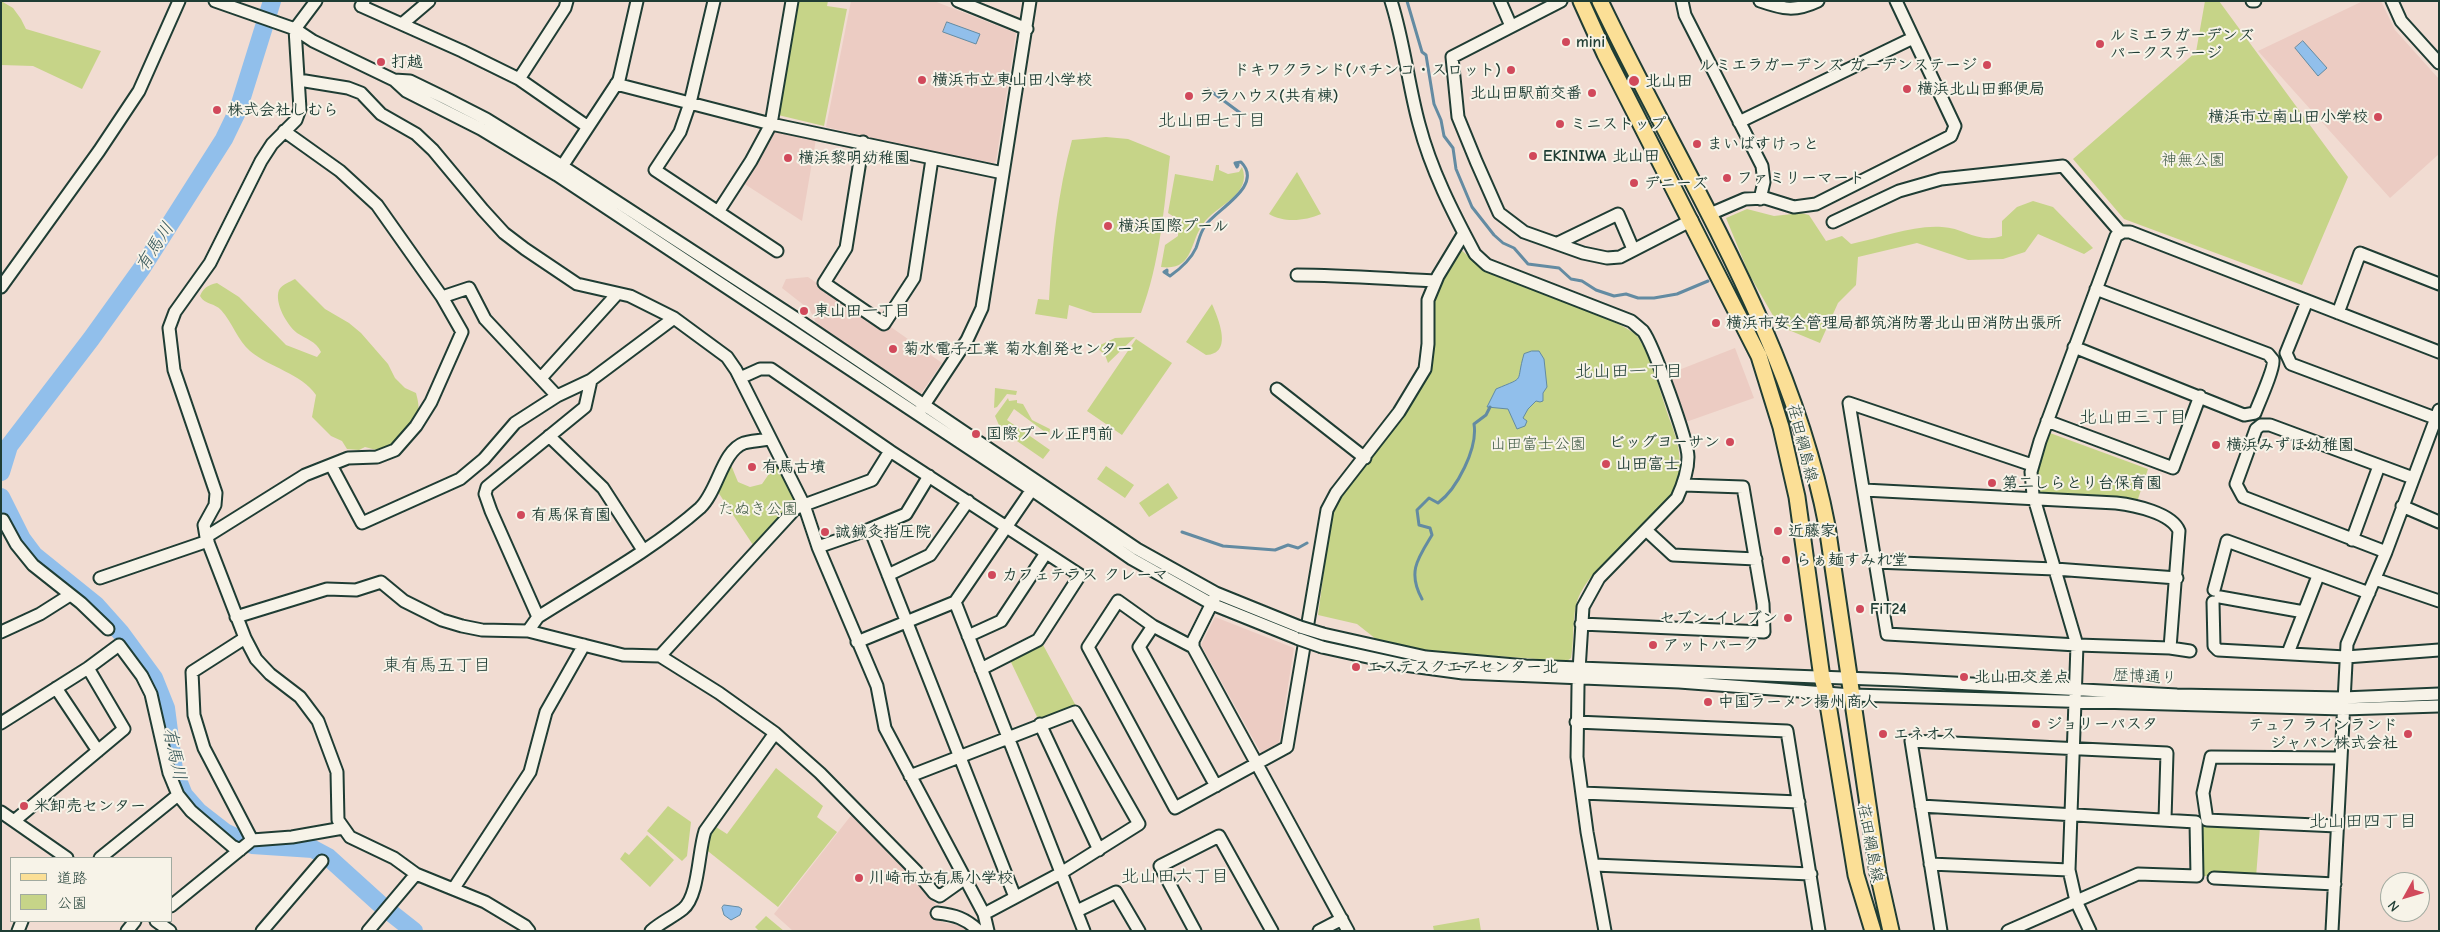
<!DOCTYPE html>
<html>
<head>
<meta charset="utf-8">
<style>
	body { margin:0 }
	#map { position:relative; width:2440px; height:932px; overflow:hidden; background:#f1dcd2; font-family:"Comic Neue","Klee One",sans-serif }
	canvas { display:block }
	.frame { position:absolute; inset:0; border:2px solid #1f3d34; pointer-events:none }
	.legend { position:absolute; left:10px; top:857px; width:162px; height:65px; box-sizing:border-box; background:#f7f3e8; border:1px solid #a1aaa0; margin:0; padding:6px 9px; list-style:none; font-size:15px; color:#1f3d34 }
	.legend li { display:flex; align-items:center; gap:10px; height:25px }
	.legend b { width:25px; border:1px solid #a1aaa0 }
	.north { position:absolute; left:2380px; top:872px; width:50px; height:50px; box-sizing:border-box; background:#f7f3e8; border:1px solid #a1aaa0; border-radius:50%; rotate:231deg; font-size:14px; font-weight:700; line-height:20px; text-align:center; color:#1f3d34 }
	.north::after { content:''; display:block; margin:auto; width:18px; height:22px; background:#d1495b; clip-path:polygon(50% 0,100% 100%,50% 72%,0 100%) }
</style>
</head>
<body>
<div id="map">
<canvas width="2440" height="932"></canvas>
<div class="frame"></div>
<ul class="legend">
<li><b style="height:6px;background:#fbdf96"></b>道路</li>
<li><b style="height:14px;background:#c6d488"></b>公園</li>
</ul>
<div class="north">N</div>
</div>
<script>
const context = document.querySelector('canvas').getContext('2d');
context.lineJoin = 'round';
function fillPath(path, color) {
  context.fillStyle = color;
  context.fill(path, 'evenodd');
}
function strokePath(path, color, width, dash) {
  context.strokeStyle = color;
  context.lineWidth = width;
  context.lineCap = dash ? 'butt' : 'round';
  context.setLineDash(dash || []);
  context.stroke(path);
}
function label(font, color, halo, rows, align = 'center') {
  context.font = font + ' "Comic Neue","Klee One",sans-serif';
  context.lineWidth = 4;
  context.setLineDash([]);
  context.textBaseline = 'middle';
  context.strokeStyle = halo;
  context.fillStyle = color;
  for (const [text, x, y, turn = 0] of rows) {
    context.save();
    context.translate(x, y);
    context.rotate((+turn || 0) * Math.PI / 180);
    context.textAlign = isNaN(turn) ? turn : align;
    if (halo) context.strokeText(text, 0, 0);
    context.fillText(text, 0, 0);
    context.restore();
  }
}
const built = new Path2D(`
	M851 1H934L1016 33 996 161 990 166 826 127Z
	M2363 1H2381L2395 30 2439 79V154L2390 198 2258 51Z
	M774 129 816 139 802 221 743 183 771 140Z
	M808 277 884 329 888 325 942 363 920 395 817 325 810 310 782 288 786 279Z
	M1735 348 1754 398 1683 423 1666 375Z
	M1215 617 1294 648 1279 743 1261 753 1201 645Z
	M853 813 905 866 925 890 936 905 937 913 942 922 962 926 968 931H793L774 914Z`);
const green = new Path2D(`
	M1 1 13 8 21 19 26 29 101 51 82 89 33 66 1 65Z
	M796 1H828L827 6 847 9 824 126 778 115Z
	M2205 1H2219L2348 177 2302 285 2124 219 2073 159 2196 52Z
	M1106 137 1128 139 1170 156C1164 208 1160 263 1141 313H1093L1069 305 1067 319 1035 314 1038 299 1049 300C1052 246 1058 192 1072 140Z
	M1216 165H1219V170L1228 174 1239 172 1242 167C1253 195 1216 205 1203 224 1189 243 1194 271 1161 267L1165 245 1178 236C1179 225 1179 219 1168 213L1175 174 1213 181Z
	M1297 172 1321 214C1305 221 1284 223 1269 214Z
	M2033 201 2053 207 2093 248 2084 254 2038 234 2025 252 2003 259 1968 260 1917 243 1858 257 1856 285 1838 303 1820 343 1779 326 1749 274 1726 218 1747 209 1774 216 1801 213 1809 215 1826 241 1842 236 1851 244C1881 238 1912 225 1942 227 1965 228 1978 244 2002 236V221L2017 207Z
	M1459 248 1483 269 1496 276C1520 285 1628 322 1638 337 1653 361 1660 392 1669 418 1678 441 1686 468 1673 491 1652 529 1599 556 1580 594 1571 612 1575 638 1571 658L1567 661 1422 651 1381 643 1357 624 1318 615 1332 511 1344 487 1376 452 1425 376 1433 303 1440 281Z
	M295 279 325 309 349 323 361 333 388 364 395 378 405 388 416 393C418 401 420 408 417 416 412 431 393 444 380 451L365 447 359 450 347 449 342 441 331 436 312 417 316 395C301 373 270 368 250 351 238 341 232 322 221 310 215 303 205 305 200 296 203 288 208 285 217 283L239 297 286 345 317 357 321 352C316 341 306 339 297 333 287 325 274 303 279 290 282 284 290 282 295 279Z
	M1212 304C1218 318 1234 354 1206 355L1186 342Z
	M1135 337 1108 363 1105 355 1096 347 1115 338Z
	M1136 339 1172 363 1122 435 1087 411Z
	M995 388 1017 391 1016 395 1007 394 997 407 994 408Z
	M1008 398 1009 401 1017 400V403L1023 404 1032 420 1050 429 1049 435 1014 409 1007 420 1050 450 1043 459 1001 430 995 416Z
	M2050 433 2148 469 2137 502 2037 495V470Z
	M777 461 795 498 793 505 755 548 718 492 731 465 738 482 750 487 762 484 771 471V462Z
	M1106 466 1134 485 1125 498 1097 479Z
	M1168 483 1178 498 1149 517 1139 503Z
	M1042 643 1076 706 1039 721 1009 658Z
	M776 768 823 806 817 817 837 832 778 907 704 848 713 825 727 834Z
	M668 806 691 822 687 856 682 861 647 831Z
	M2206 823 2260 827 2256 877 2204 876 2201 872V827Z
	M647 835 674 860 650 887 620 859 625 852 629 855Z
	M766 916 784 931H759L755 927Z
	M1479 918 1481 931H1434L1433 926Z`);
const water = new Path2D(`
	M947 22 980 34 976 44 943 32Z
	M2303 41 2327 68 2318 76 2295 48Z
	M1532 351H1539L1544 359 1547 387 1543 393V401L1540 402 1536 401 1528 409 1523 418 1527 421 1525 426 1517 429 1508 409 1487 407 1496 389C1527 376 1515 384 1524 354Z
	M724 905 739 907 742 909 740 915 731 920 724 915 722 908Z`);
const stream = new Path2D(`
	M1407 1 1422 52 1426 55 1434 104 1441 120 1444 136 1453 148 1456 169 1472 207 1494 235 1503 243 1514 248 1528 264 1559 268 1571 279 1582 281 1596 290 1614 296 1626 294 1638 298H1654L1677 294 1708 281
	M1208 89 1243 115
	M1167 272V270L1164 272 1170 276C1180 269 1191 259 1196 248 1199 240 1200 233 1205 226 1215 210 1265 186 1241 162L1235 163 1237 167 1238 165
	M1182 532 1223 546 1275 550 1288 545 1298 548 1307 543
	M1422 599C1407 572 1418 558 1432 535L1430 528 1419 525 1417 510 1429 498 1438 503C1457 489 1478 448 1474 424L1486 415 1490 407`);
const river = new Path2D(`
	M1 472 9 446 91 339 142 268 224 139 238 110 272 1
	M1 497 22 539 34 555 96 605 121 633 154 678 166 708 174 770 184 795 198 811 225 832 252 845 313 849 328 857 381 905 414 931`);
const minor = new Path2D(`
	M215 1 295 29 313 41 394 80 406 91 481 129 557 175 1032 490 1132 559 1212 604 1299 639
	M316 1 295 29 300 109 296 120 272 144 261 161 210 263 175 312 169 328 174 370 216 493 215 505 204 525 206 537 245 638 256 659 270 674 300 697 318 721 337 772 338 820 350 837 394 858 416 874 485 902 525 926 529 931
	M364 1 361 6 462 51 519 79 588 127
	M714 1 690 103 680 132 655 170 777 251
	M958 1 1027 29
	M1391 1C1404 41 1408 84 1419 124 1431 170 1453 213 1475 254L1487 265 1631 321C1635 324 1639 328 1643 331 1653 344 1688 441 1688 457 1688 472 1683 485 1677 498L1599 578 1583 607 1578 686 1577 757 1587 832 1605 931
	M1500 1 1511 26
	M1561 1 1452 57 1458 117 1476 161 1499 213 1524 232 1583 253 1607 258 1620 257 1692 220
	M1682 1 1685 15 1762 166 1764 182 1760 199
	M1760 1C1783 9 1795 12 1818 1
	M2252 1H2255
	M2392 1 2401 21 2439 63
	M402 24 429 1
	M519 79 565 8 567 1
	M299 80 348 88 361 93 381 114 416 134 433 150 483 210 504 233 525 249 577 284 630 296 674 318 727 357 736 370 804 505 818 547 877 686 885 728 984 914 988 931
	M394 80 410 81 445 98 486 119 562 166 794 317 1137 549 1216 593 1300 627
	M616 84 771 124 1003 173
	M1739 122 1913 38
	M284 131 340 171 377 205 442 297 469 288 485 319 557 396 591 380 674 318
	M863 142 846 248 824 283 884 324 914 278 932 159
	M559 171 619 80 637 1
	M718 212 751 161 771 124 792 1
	M1710 214 1745 199 1765 198 1794 207 1816 204 1951 136 1955 126 1896 1
	M1833 222 1899 191 1941 179 2063 166 2121 233
	M1558 243 1618 214 1633 249
	M1297 275C1343 275 1389 279 1435 281
	M1 287 99 151 139 91 179 1
	M2307 301 2286 353 2291 364 2435 418
	M2338 313 2360 253 2439 284
	M2074 347 2244 415 2255 413C2258 405 2275 367 2273 360 2272 359 2269 355 2268 354L2096 289
	M541 378 617 294
	M740 378 760 369H771L890 451 1080 575 1038 640 981 669
	M1277 389 1365 458
	M920 411 967 340 982 308 1030 1
	M2047 421 2173 468 2200 396
	M549 436 603 488 643 550
	M331 465 362 523 460 479 484 459 515 423 557 396
	M1035 485 955 602 1084 931
	M1864 490 2116 503C2134 505 2172 513 2179 531L2170 648 2077 645 1887 634 1849 403 2032 465
	M2402 506 2439 522
	M3 520 16 544 33 565 81 603 108 629
	M870 529 1015 897
	M1647 531 1673 555 1756 559
	M206 537 305 475 348 458 377 457 395 450 416 426 431 402 462 332 442 297
	M2352 540 2379 466
	M818 547 870 529 906 514 929 476
	M2386 552 2243 497 2236 484 2256 429 2261 425H2270L2413 478
	M1875 562 2055 569 2177 578
	M888 575 930 555 968 501
	M100 578 208 541
	M2375 579 2439 601
	M2214 590 2227 541 2369 593
	M1215 597 1193 641V647L1348 931
	M2220 597 2304 612
	M2213 602 2214 646 2218 650 2346 657 2439 650
	M236 617 327 589 356 590 381 582 404 601 442 620 462 626 482 630 528 631 623 655 660 656 719 693 775 733 820 773 916 871 934 893 940 896 964 879
	M538 617 491 511 485 494 487 487 585 407 591 380
	M1581 624 1764 632 1763 604 1743 487 1684 485
	M1153 626 1139 647 1216 786
	M528 631 538 617C590 584 655 548 700 508 718 491 722 451 744 443 752 441 762 440 770 439
	M1 632 40 614 70 595
	M1323 634 1426 657 1526 666 1897 680 2177 695 2343 698 2439 694
	M968 636 1001 621 1046 553
	M857 642 955 602
	M1193 647 1153 626 1118 601 1088 647 1175 808 1287 747 1327 510 1336 493 1399 412 1425 369 1428 344V300L1438 276 1464 233
	M1322 647 1404 665 1463 673 1679 682 1852 695 2343 709 2439 706
	M2170 648 2190 651
	M2288 653 2318 576
	M660 656 796 508 872 480 890 451
	M56 688 98 751
	M1576 722 1787 731 1819 931
	M1 723 88 668 119 645 142 676 151 694 169 773 178 795 191 811 232 846 240 850
	M1040 724 1099 850
	M910 776 1075 712 1139 824 1061 873 984 914
	M1582 793 1799 802
	M1921 806 2196 822 2197 876 2138 874 2008 931
	M1 812 67 858
	M14 821 124 729 88 668
	M2337 826 2207 820 2203 793 2211 757 2340 758
	M252 840 292 837 343 828
	M100 858 178 795
	M1930 864 2069 870
	M1594 865 1811 874
	M2214 878 2335 884
	M454 888 530 772 546 712 584 645
	M171 906 252 840 204 748 194 715 192 672 245 638
	M1077 911 1116 892 1139 931
	M937 913C955 915 965 918 979 931
	M156 921 170 931
	M18 931 22 921
	M127 931 135 921
	M262 931 322 861
	M368 931 416 874
	M651 931C661 922 673 917 683 909 699 896 698 852 705 831L775 733
	M1195 931 1160 866 1219 836 1272 931
	M1319 931 1342 919
	M1941 931 1911 741 2167 753 2165 819
	M2090 931 2076 901 2069 870 2077 645 2033 495 2031 472 2040 441 2116 236 2123 232H2130L2439 352
	M2332 931 2347 644 2386 552 2439 410`);
const major = new Path2D(`
	M1581 1 1605 54 1759 356 1781 427 1797 497 1822 678 1826 692 1856 875 1873 931
	M1600 1C1682 173 1791 337 1827 526L1878 873 1891 931`);
const minorBridge = new Path2D(`
	M1300 627 1323 634
	M1299 639 1322 647`);
const markers = [
	[1566,42,5,"#d1495b"],
	[2100,44,5,"#d1495b"],
	[381,62,5,"#d1495b"],
	[1987,65,5,"#d1495b"],
	[1511,70,5,"#d1495b"],
	[922,80,5,"#d1495b"],
	[1634,81,6,"#d1495b"],
	[1907,89,5,"#d1495b"],
	[1592,93,5,"#d1495b"],
	[1189,96,5,"#d1495b"],
	[217,110,5,"#d1495b"],
	[2378,117,5,"#d1495b"],
	[1560,124,5,"#d1495b"],
	[1697,144,5,"#d1495b"],
	[1533,156,5,"#d1495b"],
	[788,158,5,"#d1495b"],
	[1727,178,5,"#d1495b"],
	[1634,183,5,"#d1495b"],
	[1108,226,5,"#d1495b"],
	[804,311,5,"#d1495b"],
	[1716,323,5,"#d1495b"],
	[893,349,5,"#d1495b"],
	[976,434,5,"#d1495b"],
	[1730,442,5,"#d1495b"],
	[2216,445,5,"#d1495b"],
	[1606,464,5,"#d1495b"],
	[752,467,5,"#d1495b"],
	[1992,483,5,"#d1495b"],
	[521,515,5,"#d1495b"],
	[1778,531,5,"#d1495b"],
	[825,532,5,"#d1495b"],
	[1786,560,5,"#d1495b"],
	[992,575,5,"#d1495b"],
	[1860,609,5,"#d1495b"],
	[1788,618,5,"#d1495b"],
	[1653,645,5,"#d1495b"],
	[1356,667,5,"#d1495b"],
	[1964,677,5,"#d1495b"],
	[1708,702,5,"#d1495b"],
	[2036,724,5,"#d1495b"],
	[1883,734,5,"#d1495b"],
	[2408,734,5,"#d1495b"],
	[24,806,5,"#d1495b"],
	[859,878,5,"#d1495b"]
];
const poiNames = [
	["ルミエラガーデンズ",2110,35],
	["パークステージ",2110,53],
	["mini",1576,42],
	["打越",391,62],
	["ルミエラガーデンズ ガーデンステージ",1977,65,"right"],
	["ドキワクランド(パチンコ・スロット)",1501,70,"right"],
	["横浜市立東山田小学校",932,80],
	["北山田",1645,81],
	["横浜北山田郵便局",1917,89],
	["北山田駅前交番",1582,93,"right"],
	["ララハウス(共有棟)",1199,96],
	["株式会社しむら",227,110],
	["横浜市立南山田小学校",2368,117,"right"],
	["ミニストップ",1570,124],
	["まいばすけっと",1707,144],
	["EKINIWA 北山田",1543,156],
	["横浜黎明幼稚園",798,158],
	["ファミリーマート",1737,178],
	["デニーズ",1644,183],
	["横浜国際プール",1118,226],
	["東山田一丁目",814,311],
	["横浜市安全管理局都筑消防署北山田消防出張所",1726,323],
	["菊水電子工業 菊水創発センター",903,349],
	["国際プール正門前",986,434],
	["ビッグヨーサン",1720,442,"right"],
	["横浜みずほ幼稚園",2226,445],
	["山田富士",1616,464],
	["有馬古墳",762,467],
	["第二しらとり台保育園",2002,483],
	["有馬保育園",531,515],
	["近藤家",1788,531],
	["誠鍼灸指圧院",835,532],
	["らぁ麺すみれ堂",1796,560],
	["カフェテラス クレーマ",1002,575],
	["FiT24",1870,609],
	["セブン-イレブン",1778,618,"right"],
	["アットパーク",1663,645],
	["エステスクエアセンター北",1366,667],
	["北山田交差点",1974,677],
	["中国ラーメン揚州商人",1718,702],
	["ジョリーパスタ",2046,724],
	["テュフ ラインランド",2398,725,"right"],
	["ジャパン株式会社",2398,743,"right"],
	["エネオス",1893,734],
	["米卸売センター",34,806],
	["川崎市立有馬小学校",869,878]
];
const parkNames = [
	["神無公園",2193,160],
	["山田富士公園",1538,444],
	["たぬき公園",758,509]
];
const streetNames = [
	["荏田綱島線",1802,443,76],
	["歴博通り",2145,677,3],
	["荏田綱島線",1870,843,79]
];
const neighbourhoodNames = [
	["北山田七丁目",1212,121],
	["北山田一丁目",1629,372],
	["北山田三丁目",2133,418],
	["東有馬五丁目",437,666],
	["北山田四丁目",2363,822],
	["北山田六丁目",1175,877]
];
const waterNames = [
	["有馬川",155,247,-57],
	["有馬川",174,754,78]
];
fillPath(built, '#ecccc3');
fillPath(green, '#c6d488');
fillPath(water, '#91bfeb');
strokePath(water, '#638ba2', 1);
strokePath(stream, '#638ba2', 3);
strokePath(river, '#91bfeb', 18);
strokePath(minor, '#1f3d34', 15);
strokePath(major, '#1f3d34', 19);
strokePath(minor, '#f7f3e8', 11);
strokePath(major, '#fbdf96', 15);
strokePath(minorBridge, '#1f3d34', 15, []);
strokePath(minorBridge, '#f7f3e8', 11);
for (const [x, y, r, color] of markers) {
  const dot = new Path2D();
  dot.arc(x, y, r, 0, 2 * Math.PI);
  context.fillStyle = color;
  context.fill(dot);
  strokePath(dot, '#f7f3e8', 2);
}
label('bold 16px', '#1f3d34', '#f7f3e8', poiNames, 'left');
label('16px', '#405b45', '#f7f3e8', parkNames);
label('16px', '#1f3d34', '#f7f3e8', streetNames);
label('18px', '#1f3d34', '#f7f3e8', neighbourhoodNames);
label('italic 18px', '#365759', '#f7f3e8', waterNames);
</script>
</body>
</html>
